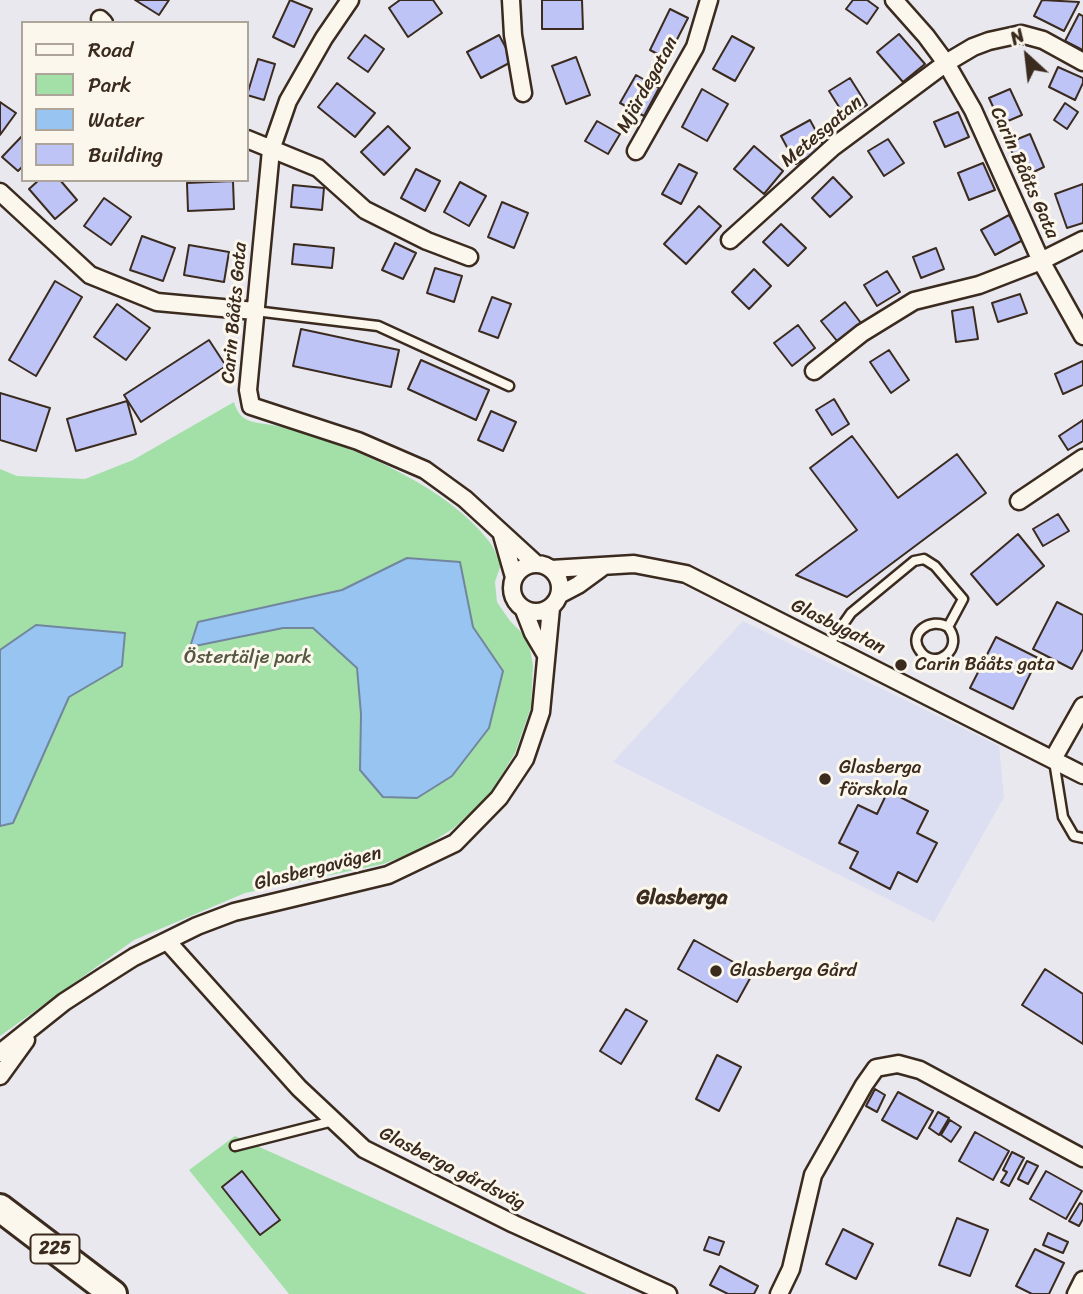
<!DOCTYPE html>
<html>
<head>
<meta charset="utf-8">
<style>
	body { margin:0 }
	#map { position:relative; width:1083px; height:1294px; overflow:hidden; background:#e9e8ef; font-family:Sriracha,sans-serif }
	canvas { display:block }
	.legend { position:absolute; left:21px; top:21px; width:228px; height:161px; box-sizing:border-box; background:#fbf7ec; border:2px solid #aea59a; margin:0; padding:9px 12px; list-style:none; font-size:21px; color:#3b2a1e }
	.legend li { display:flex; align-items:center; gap:14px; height:35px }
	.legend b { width:35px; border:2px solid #aea59a }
	.north { position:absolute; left:992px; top:21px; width:70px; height:70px; -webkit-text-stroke:5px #fbf7ec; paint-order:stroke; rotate:333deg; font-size:19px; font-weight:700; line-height:28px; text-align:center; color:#3b2a1e }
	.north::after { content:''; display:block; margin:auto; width:24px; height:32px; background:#3b2a1e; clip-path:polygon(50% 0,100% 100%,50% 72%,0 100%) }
</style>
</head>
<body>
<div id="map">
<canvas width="1083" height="1294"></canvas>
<ul class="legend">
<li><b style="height:9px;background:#fbf7ec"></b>Road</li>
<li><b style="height:19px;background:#a2e0a8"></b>Park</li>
<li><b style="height:19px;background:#97c4f1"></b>Water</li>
<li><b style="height:19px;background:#bec5f6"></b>Building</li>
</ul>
<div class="north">N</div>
</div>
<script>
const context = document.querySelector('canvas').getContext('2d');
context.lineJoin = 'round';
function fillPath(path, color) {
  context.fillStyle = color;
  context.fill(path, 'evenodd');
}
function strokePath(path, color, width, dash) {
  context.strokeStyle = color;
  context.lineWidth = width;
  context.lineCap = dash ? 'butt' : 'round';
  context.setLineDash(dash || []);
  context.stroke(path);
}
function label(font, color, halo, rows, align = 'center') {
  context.font = font + ' Sriracha,sans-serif';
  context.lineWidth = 6;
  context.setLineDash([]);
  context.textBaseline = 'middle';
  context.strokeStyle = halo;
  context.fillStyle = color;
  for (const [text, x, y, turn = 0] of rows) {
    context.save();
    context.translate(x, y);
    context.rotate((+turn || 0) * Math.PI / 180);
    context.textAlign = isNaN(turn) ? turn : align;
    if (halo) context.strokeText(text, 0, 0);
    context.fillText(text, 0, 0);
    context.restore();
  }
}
const built = new Path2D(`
	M743 621 999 746 1004 797 934 922 613 762Z`);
const green = new Path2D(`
	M234 402C240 425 258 422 277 426 284 427 291 430 298 431 359 449 449 489 488 540 494 547 497 557 501 564L495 582 497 602 510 621 528 639 533 665 531 707 515 753 490 794 454 828 418 851 383 864 245 893 134 940 0 1036V469L17 476 85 479 133 460Z
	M235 1136 587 1294H289L189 1170Z`);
const water = new Path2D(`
	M407 558 460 562 473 627 503 671 489 728 452 776 417 798 383 797 360 770 361 714 357 668 313 628H283L190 647 198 622 342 590Z
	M36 625 125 633 122 666 69 697 13 823 0 826V650Z`);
const building = new Path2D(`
	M135 0H169L159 15Z
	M290 0 312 9 294 47 273 37Z
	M400 0H433L442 13 408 37 389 8Z
	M542 0H582L583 29H542Z
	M853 0H867L878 8 867 24 846 9Z
	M1042 0 1079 2 1064 31 1034 16Z
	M670 9 688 18 667 59 650 50Z
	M1079 14 1083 16V50L1065 41Z
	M899 34 925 64 903 82 877 52Z
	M365 35 384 49 368 72 348 58Z
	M499 35 513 61 481 78 467 52Z
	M732 36 754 48 735 81 713 69Z
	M576 57 590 95 566 104 552 66Z
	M258 59 275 64 264 100 247 95Z
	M1058 67 1083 78V83L1075 100 1049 87Z
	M636 75 659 88 644 116 620 103Z
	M850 78 867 105 846 118 829 91Z
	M337 83 375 113 355 137 318 107Z
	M702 89 728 104 707 141 682 127Z
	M1010 89 1022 115 1001 124 989 98Z
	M0 102 16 113 0 135Z
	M1065 103 1078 112 1067 129 1054 120Z
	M958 112 969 137 945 147 934 122Z
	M810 120 825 148 796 164 781 136Z
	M597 121 620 134 608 154 585 141Z
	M388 126 410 148 384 175 361 152Z
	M1030 134 1044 167 1023 177 1008 143Z
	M23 135V166L18 171 2 157Z
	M888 139 904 163 884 176 868 151Z
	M754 146 783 171 764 194 734 169Z
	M983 163 995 190 969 200 958 173Z
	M679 164 697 173 681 204 662 194Z
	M416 169 440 181 425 211 401 198Z
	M833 177 852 197 830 217 812 198Z
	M39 180H60L77 200 55 219 29 189Z
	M233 181 234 209 188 211 187 183Z
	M460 182 486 196 469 226 444 212Z
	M1083 184V223L1067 228 1055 194Z
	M293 185 324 188 322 210 291 207Z
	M104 198 131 217 111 245 84 226Z
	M502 202 528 213 514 248 488 237Z
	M699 206 721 226 686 264 664 244Z
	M1009 215 1023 240 995 255 981 230Z
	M781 224 806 248 788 266 763 242Z
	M142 236 175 248 163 281 130 270Z
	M395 243 416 253 403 279 382 270Z
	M294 244 334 248 332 268 292 264Z
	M189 245 229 252 224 282 184 275Z
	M936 248 944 269 921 278 913 257Z
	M435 268 462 276 454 302 427 293Z
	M754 269 771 286 749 309 732 292Z
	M887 271 900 292 877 306 864 285Z
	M55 281 82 297 36 376 9 360Z
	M1020 294 1027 313 998 322 992 303Z
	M492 297 511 304 498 338 479 331Z
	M845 302 861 323 837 341 821 321Z
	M117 304 150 328 126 360 94 337Z
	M973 307 978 339 956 342 952 311Z
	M798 325 815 348 792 366 774 343Z
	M301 329 399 350 391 387 293 366Z
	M209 340 226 366 141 422 124 395Z
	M889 350 909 380 891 393 870 362Z
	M421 360 489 390 476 420 408 389Z
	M1083 361V385L1063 394 1055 374Z
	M0 393 50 408 36 451 0 440Z
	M834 399 849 424 832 435 816 410Z
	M127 401 136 434 76 451 67 419Z
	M491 411 516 422 503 451 478 440Z
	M1083 420V441L1068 450 1059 436Z
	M852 436 898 498 957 454 986 493 847 597 796 575 857 530 810 468Z
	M1058 514 1069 531 1043 546 1033 529Z
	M1018 534 1044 566 997 605 971 574Z
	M1057 602 1083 615V649L1072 669 1033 649Z
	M996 637 1038 658 1013 709 970 688Z
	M888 791 928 811 917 833 937 843 917 882 898 872 890 889 850 868 858 852 839 843 858 805 877 814Z
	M694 940 753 973 737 1002 678 969Z
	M1045 969 1083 994V1044L1022 1005Z
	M626 1009 647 1021 621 1064 600 1051Z
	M717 1055 741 1067 719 1111 696 1099Z
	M875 1089 885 1095 877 1112 866 1106Z
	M898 1092 933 1111 917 1139 882 1120Z
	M938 1112 949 1118 939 1135 929 1128Z
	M950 1120 961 1127 951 1142 941 1135Z
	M975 1132 1009 1151 993 1180 959 1161Z
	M1012 1152 1024 1158 1009 1186 1001 1182 1007 1172 1003 1170Z
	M1027 1161 1038 1166 1028 1184 1018 1179Z
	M242 1171 280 1220 260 1235 222 1187Z
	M1046 1171 1082 1191 1066 1219 1030 1199Z
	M1080 1203 1083 1205V1219L1079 1226 1069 1221Z
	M957 1218 988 1230 970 1276 939 1265Z
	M843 1229 873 1244 856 1279 826 1264Z
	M1048 1233 1068 1242 1063 1253 1043 1245Z
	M709 1237 724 1242 719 1255 704 1250Z
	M1035 1249 1064 1263 1049 1294H1032L1016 1286Z
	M720 1266 758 1286 754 1294H728L710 1285Z`);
const lane = new Path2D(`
	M255 311 378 326 509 386
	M828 646 851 613 914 561 924 559 935 566 963 599 948 627C931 616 906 634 921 652 936 671 965 648 948 627
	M1054 761 1063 817 1074 836 1083 838
	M235 1146 333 1121`);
const street = new Path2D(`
	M350 0 324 38 288 101 271 150 248 390 251 406 358 441 425 470 465 499 536 564
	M511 0 513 35 523 93
	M894 0 926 36 946 63 973 110 1041 261 1083 336
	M100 19 104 23
	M247 139 318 168 365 210 427 241 469 257
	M636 151 695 47 709 0
	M0 192 90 275 157 302 255 311
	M730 240 833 147 946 63 973 47 989 41 1021 34 1043 40 1083 62
	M814 371 862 333 914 301 979 285 1041 261 1083 240
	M1019 501 1083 458
	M502 535 514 577
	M512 588a24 24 0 1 1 48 0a24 24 0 1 1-48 0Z
	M551 569 634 564 686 574 1083 775
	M559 595 578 585 604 566
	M524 610 533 633 546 655
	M1053 759 1083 706
	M167 941 299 1088 364 1149 514 1224 668 1294
	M0 1053 64 1002 104 976 134 957 197 926 234 912 388 875 455 843 499 798 525 759 541 712 551 608
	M0 1076 26 1040
	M779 1294 791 1269 813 1175 864 1085 876 1068 898 1064 920 1070 1083 1158
	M1076 1294 1083 1280`);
const primary = new Path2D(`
	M0 1208 113 1294`);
const markers = [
	[901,665,7,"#3b2a1e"],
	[825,779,7,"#3b2a1e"],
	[716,971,7,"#3b2a1e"]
];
const shields = [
	[55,1249,49]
];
const shieldNames = [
	["225",55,1249]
];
const streetNames = [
	["Mjärdegatan",648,85,-61],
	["Metesgatan",822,132,-40],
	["Carin Bååts Gata",1024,173,66],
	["Carin Bååts Gata",235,313,-85],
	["Glasbygatan",838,627,26],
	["Glasbergavägen",318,869,-14],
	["Glasberga gårdsväg",452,1169,27]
];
const parkNames = [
	["Östertälje park",248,658]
];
const poiNames = [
	["Carin Bååts gata",915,665],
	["Glasberga",839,768],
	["förskola",839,790],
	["Glasberga Gård",730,971]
];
const neighbourhoodNames = [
	["Glasberga",682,899]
];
fillPath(built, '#dcdef1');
fillPath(green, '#a2e0a8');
fillPath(water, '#97c4f1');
strokePath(water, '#72869d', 2);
fillPath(building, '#bec5f6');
strokePath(building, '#3b2a1e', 2);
strokePath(lane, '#3b2a1e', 13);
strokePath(street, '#3b2a1e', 21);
strokePath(primary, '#3b2a1e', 32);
strokePath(lane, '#fbf7ec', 8);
strokePath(street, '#fbf7ec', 16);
strokePath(primary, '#fbf7ec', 26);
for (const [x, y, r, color] of markers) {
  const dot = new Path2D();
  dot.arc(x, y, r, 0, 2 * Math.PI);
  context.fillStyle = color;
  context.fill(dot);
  strokePath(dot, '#fbf7ec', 2.5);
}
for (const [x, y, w] of shields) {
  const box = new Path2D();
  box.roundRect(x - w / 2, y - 14.5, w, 29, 5);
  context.fillStyle = '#fbf7ec';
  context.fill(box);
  strokePath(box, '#3b2a1e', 2);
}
label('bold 18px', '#3b2a1e', null, shieldNames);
label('19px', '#3b2a1e', '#fbf7ec', streetNames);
label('19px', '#555840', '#fbf7ec', parkNames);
label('19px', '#3b2a1e', '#fbf7ec', poiNames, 'left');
label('bold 21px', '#3b2a1e', '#fbf7ec', neighbourhoodNames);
</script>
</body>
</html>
